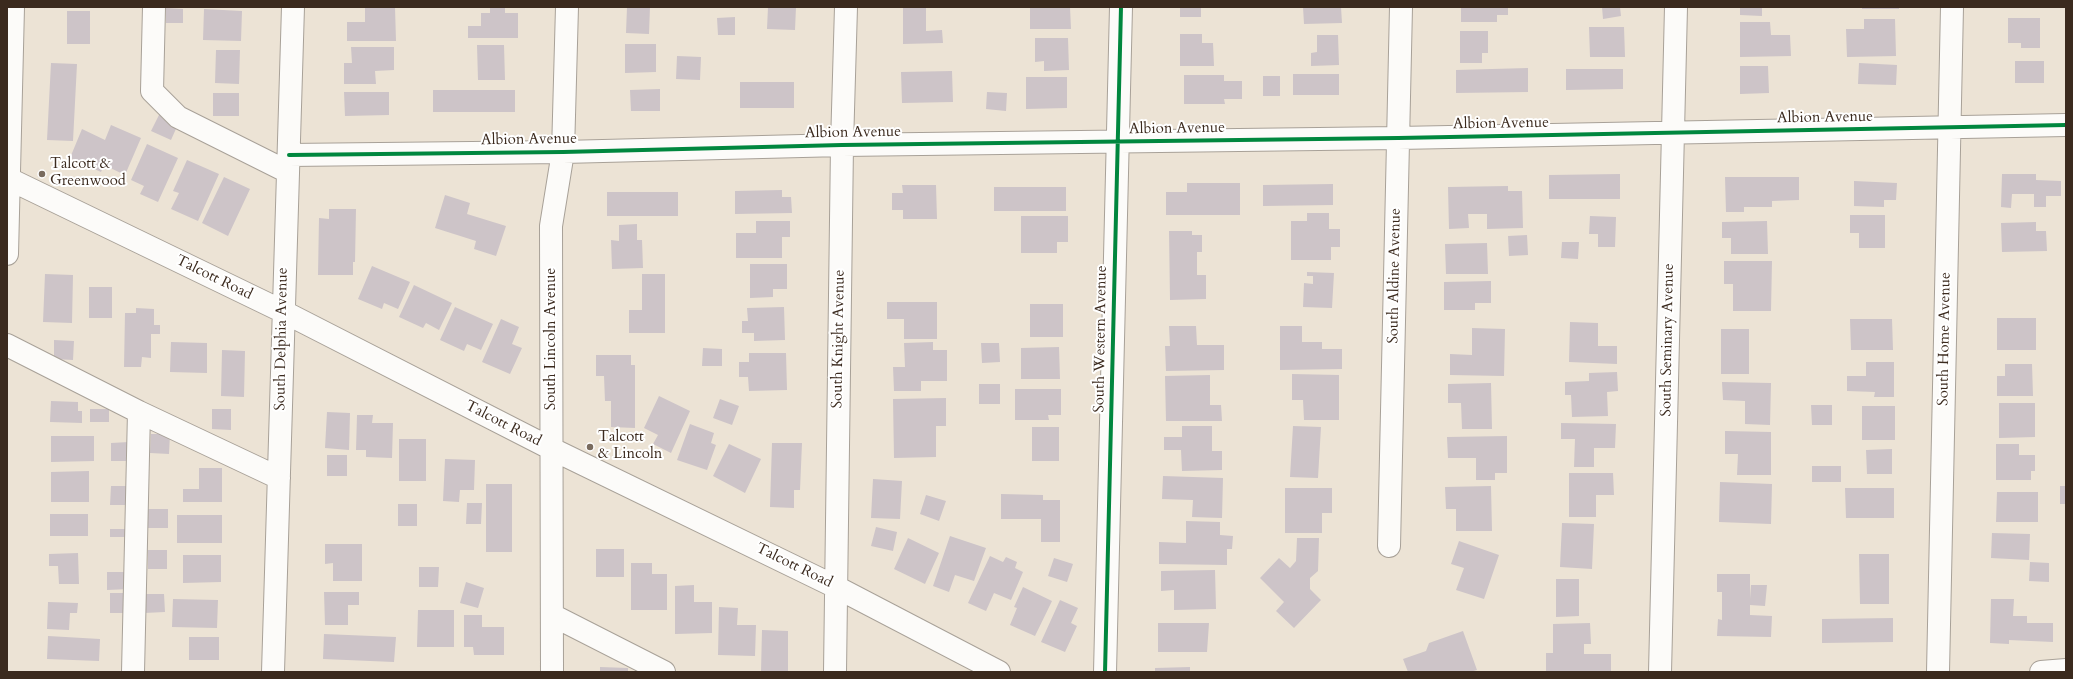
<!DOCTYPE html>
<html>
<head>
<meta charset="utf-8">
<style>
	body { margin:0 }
	#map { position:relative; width:2073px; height:679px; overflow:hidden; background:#ece3d5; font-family:Cardo,serif }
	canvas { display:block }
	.frame { position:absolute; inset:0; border:8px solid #3b2a1e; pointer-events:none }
</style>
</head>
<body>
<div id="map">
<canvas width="2073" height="679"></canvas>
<div class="frame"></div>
</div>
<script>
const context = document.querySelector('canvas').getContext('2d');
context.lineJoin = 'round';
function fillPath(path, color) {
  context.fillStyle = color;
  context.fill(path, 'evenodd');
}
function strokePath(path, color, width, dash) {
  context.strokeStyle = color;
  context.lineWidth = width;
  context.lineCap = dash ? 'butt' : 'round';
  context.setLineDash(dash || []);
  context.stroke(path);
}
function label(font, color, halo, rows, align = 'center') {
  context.font = font + ' Cardo,serif';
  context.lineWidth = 4;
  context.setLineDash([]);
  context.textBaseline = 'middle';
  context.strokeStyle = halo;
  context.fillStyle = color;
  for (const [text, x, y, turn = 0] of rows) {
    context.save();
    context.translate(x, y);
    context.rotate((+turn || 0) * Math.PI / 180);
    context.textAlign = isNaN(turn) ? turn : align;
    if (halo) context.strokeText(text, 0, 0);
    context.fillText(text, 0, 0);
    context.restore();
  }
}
const building = new Path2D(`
	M365 7H395L396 41H347V22H365Z
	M490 7H505V13H518V38H468V26H481V13H490Z
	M627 7H650L649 34 626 33Z
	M768 7H796L795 30 767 29Z
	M903 7H926V31L942 30 943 43 903 44Z
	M1030 7H1070L1071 29H1030Z
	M1180 7H1201V17H1180Z
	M1303 7H1341L1342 23 1304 24Z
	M1461 7H1508V15H1497V22H1461Z
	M1602 7H1620L1621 16 1603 19Z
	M1740 7H1762V16L1740 15Z
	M1862 7H1899V9H1862Z
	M166 8 183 9V23H166Z
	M204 9 242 11 241 41 203 40Z
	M67 11H90V44H67Z
	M735 17V35H718L717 18Z
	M2008 18H2040V48H2021V43H2008Z
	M1864 19H1895L1896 56 1847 57 1846 29H1864Z
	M1740 22H1770L1771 35H1790L1791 56 1740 57Z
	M1589 27H1624L1625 57H1590Z
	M1460 31H1488V53H1482V63H1460Z
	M1180 34H1202V43H1213L1214 66H1180Z
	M1317 35H1338L1339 65 1311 66V53L1317 52Z
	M1035 38H1068L1069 70 1044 71V61L1035 62Z
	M625 44H656V72L625 73Z
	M477 45H504L505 80H478Z
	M351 47H394V70L375 71 376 84H344V63H352Z
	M216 50H240L239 84 215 83Z
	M677 56 701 57 700 80 676 79Z
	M2015 61H2044V83H2015Z
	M51 63 77 64 73 141 47 140Z
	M1859 63 1897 65 1896 85 1858 84Z
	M1740 66H1768L1769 93 1740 94Z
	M1528 68V92L1456 93V70Z
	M1566 69H1623V89L1566 90Z
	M952 71 953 102 902 103 901 72Z
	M1293 74H1339V95H1293Z
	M1184 75H1224V81H1242V99H1224L1225 104H1184Z
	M1263 76H1280V96H1263Z
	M1026 77H1067V108L1026 109Z
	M740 82H794V108H740Z
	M660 89V111H631L630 90Z
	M433 90H515V112H433Z
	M344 92H389V115L345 116Z
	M987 92 1007 93 1006 111 986 109Z
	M213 93H239V116H213Z
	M160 113 179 122 171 140 151 131Z
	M111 125 141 138 125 175 104 165 101 172 70 158 82 129 105 140Z
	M147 144 178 158 158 202 140 194 144 186 131 180Z
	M187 160 219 174 198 221 171 209 179 193 173 191Z
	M1620 174V199H1549V175Z
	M2002 174H2036V180L2061 181V196H2046V207H2034V194H2012L2011 208 2001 207Z
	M224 177 250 189 228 236 202 223Z
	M1725 177H1799V200L1772 201V207H1744V212H1726Z
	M1854 181 1897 183 1896 200H1884V207L1854 206Z
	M1187 183H1240V215H1166V192H1187Z
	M1333 184V205L1263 206V185Z
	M902 185H936L937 219H903V210H892V193H903Z
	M1508 186V191H1522L1523 228 1487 229V214H1468L1469 228 1449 229 1448 187Z
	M994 187H1066V211H994Z
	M782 190V197H791L792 213 735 214V191Z
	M607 192H678V216H607Z
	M445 195 470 203 467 214 506 226 496 256 474 249 476 241 435 228Z
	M329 209H356L355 262H353V275H318L319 218 329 219Z
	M1307 213H1329V229H1340V247H1331V260H1291V221H1307Z
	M1850 215H1885V248H1859V233H1850Z
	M1021 216H1068V242H1057V253H1021Z
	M1590 216 1616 217 1615 247H1598V234H1589Z
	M756 221H790V237H782V258H736V233H756Z
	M1767 221 1768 254H1731V238H1722V222Z
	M2036 222V231H2046L2047 251 2002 252 2001 223Z
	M637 224V240H642L643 268 612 269 611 240 619 241V225Z
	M1169 231H1192V235H1202V252H1197V275H1206V299L1170 300Z
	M1527 235 1528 255 1509 256 1508 236Z
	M1562 242H1579L1578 259 1561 258Z
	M1487 243 1488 274H1446L1445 244Z
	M1724 261H1772L1771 311H1733V284H1724Z
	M750 264H787V289H773V297L750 298Z
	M372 266 410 282 398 309 384 303 382 309 358 299Z
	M1307 272 1334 273 1332 308 1303 307 1304 283 1313 284V276H1307Z
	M45 274 73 275 72 323 43 322Z
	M642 274H665V333H629V310H642Z
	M1491 281V303H1475V310H1444V282Z
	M414 285 452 303 439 330 426 323 423 328 399 317Z
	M89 287H112V318H89Z
	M887 302H937V339H904V319H887Z
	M1030 304H1063V337H1030Z
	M455 307 493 324 481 350 467 344 464 351 440 340Z
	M784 307 785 340 754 341V333H742V321H748L747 308Z
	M136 308 154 309V325H160V334H151V358L142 357 141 367H124L125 313H136Z
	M1997 318H2036V350H1997Z
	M501 319 519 327 512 344 522 348 510 374 482 362Z
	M1850 319H1892L1893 350H1851Z
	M1570 322 1598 323V346H1617V364L1569 362Z
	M1169 326H1196L1197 345H1224V370L1166 371 1165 346H1170Z
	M1280 326H1302V342H1322V349H1342V369L1280 370Z
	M1472 328 1505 329 1504 376 1450 375V354L1472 355Z
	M1721 329H1749V374H1721Z
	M54 340 74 341 73 360 54 359Z
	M171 342 207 343V373L170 372Z
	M933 342V350H947V381H921V391H894L893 367H905L904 343Z
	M981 343H999L1000 362 982 363Z
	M1059 347 1060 379H1021V348Z
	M703 348 722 349V366H702Z
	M222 350 245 351 244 397 221 396Z
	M749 353H786L787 390 749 391 748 377H739V362H749Z
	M596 355H631V365H635V428L611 427V401H605L604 376H596Z
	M1866 362H1894V397H1874L1875 392 1847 391V376H1866Z
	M2005 364H2032L2033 396H1997V376H2005Z
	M1617 372 1618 391 1607 392 1608 416 1572 417 1571 395H1565V382L1589 381V373Z
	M1292 374 1339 375V420H1304L1303 400H1292Z
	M1210 375V405H1221L1222 421H1166L1165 376Z
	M1722 382 1771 383 1770 425 1745 424V401L1723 400Z
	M1491 383 1492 429H1462L1461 403H1448V384Z
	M979 384H1000V404H979Z
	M1015 389H1061V415H1048L1049 420H1015Z
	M659 396 690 411 671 453 653 444 658 435 644 428Z
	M946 398V426H936V457L894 458 893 399Z
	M720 399 739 406 732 425 713 418Z
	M51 401 78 402V411H82V423L50 422Z
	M1999 403H2035V437L1999 438Z
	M1811 405H1832V425H1812Z
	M1862 406H1895V440H1862Z
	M90 409H109V422H90Z
	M212 409H231V430L212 429Z
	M327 412 350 413 349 450 325 448Z
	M357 415H373L372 423H393L392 458 366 457V450H356Z
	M1561 423 1616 424 1615 448H1594V467H1574L1575 439H1561Z
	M690 424 714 433 711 443 716 445 707 470 677 460Z
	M1182 426H1212V451H1222V470L1182 471 1181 450H1164V437H1182Z
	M1293 426 1321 427 1318 478 1290 477Z
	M1032 427H1059V461H1032Z
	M1725 431 1771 432V475H1737L1738 454H1725Z
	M151 434H170L169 454 150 453Z
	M51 436H94V461L51 462Z
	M1507 436V473H1495V480H1476V458H1448L1447 437Z
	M399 439H426V481H399Z
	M129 442 130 461H111V443Z
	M772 443H802L800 490H794V508L770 507Z
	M729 444 761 459 745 493 713 476Z
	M1996 444H2019V455H2035V471H2031V480H1996Z
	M1892 449V474H1867L1866 450Z
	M327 455H347V476H327Z
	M445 459 475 460 474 490H460L459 502 443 501Z
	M1812 466H1841V482H1812Z
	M199 468H222V502H183V489H199Z
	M89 471V502H51V472Z
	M1569 473H1613L1614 495H1596V517H1569Z
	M1163 476 1223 478 1222 518 1192 517 1193 500 1162 499Z
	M873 479 902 481 900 519 871 518Z
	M1720 482 1772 484 1771 524 1719 522Z
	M486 484H512V552H486Z
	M111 486H130V505H110Z
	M1491 486 1492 531H1456V509H1446L1445 487Z
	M2060 486H2066V504H2060Z
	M1285 488H1332V513H1322V533H1285Z
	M1845 488H1894V518H1846Z
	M1997 492H2038V522H1996Z
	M1001 494 1043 495V500H1060V542H1041V519H1001Z
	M926 495 946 501 939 521 920 514Z
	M467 503H482L481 524H466Z
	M398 504H417V526H398Z
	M148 509H168V528H148Z
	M50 514H88V536H50Z
	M177 515H222V543H177Z
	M1186 521 1220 522V535L1233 536 1232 549H1227V565L1159 564V542L1186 543Z
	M1562 523 1594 524 1592 569 1560 567Z
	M876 527 897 532 893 551 871 546Z
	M110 529H129V537H110Z
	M1992 533 2030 534 2029 560 1991 558Z
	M950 536 986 548 974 581 955 575 949 592 933 586Z
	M908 538 939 553 925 584 894 569Z
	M1297 538H1319L1318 571 1310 578V589L1321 600 1294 628 1276 611 1284 602 1260 578 1279 558 1290 568 1296 561Z
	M1459 541 1499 555 1484 599 1456 590 1464 568 1451 564Z
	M325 544H362V581H333V563L325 564Z
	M596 549H624V577H596Z
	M148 550H167V569H148Z
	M78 553 79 584H59L58 566H49V554Z
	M1859 554H1889V604H1860Z
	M183 555H221V582L183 583Z
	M990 556 1003 562 1006 557 1017 562 1015 568 1023 572 1011 600 994 593 986 611 968 603Z
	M1054 558 1073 564 1067 582 1048 576Z
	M2030 562 2049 563V582L2029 581Z
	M631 563H652V574H667V610H631Z
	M419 567H439L438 587H419Z
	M1215 570 1216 609 1174 610V590L1161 591V571Z
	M107 572H129L130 589 107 590Z
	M1717 574H1750V599L1751 585H1767L1765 606 1750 605V615L1772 616 1771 637 1717 636 1718 619 1722 620V592H1717Z
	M1556 579H1579V616L1556 617Z
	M466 582 484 588 478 608 460 603Z
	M694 585V602H712V633L675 634V586Z
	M1023 587 1052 601 1035 636 1010 625 1017 608 1014 607Z
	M324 592H359V605H348V625H325Z
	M110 593H129V613H110Z
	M144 594H164L165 612 144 613Z
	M173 599 218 600 217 628 172 627Z
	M1991 599H2014L2013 616H2027V623H2053V642L2009 640V644L1990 643Z
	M1060 600 1078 608 1071 623 1077 626 1065 652 1041 642Z
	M48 602 78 603 77 613H70L69 630 47 629Z
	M719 607 738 608 737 625H756L755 656 718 655Z
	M418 610H454V647H417Z
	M464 615H482V627H504V655H474L473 647H464Z
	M1893 618V642L1822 643V619Z
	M1158 623H1209L1207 652H1158Z
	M1590 623 1591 644H1584V654H1611V672H1546V653H1553V624Z
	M762 630 788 631V672H761Z
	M1463 631 1477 670 1470 672H1408L1403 659 1426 651 1429 643Z
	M324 634 396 637 394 662 323 659Z
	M48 636 100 639 99 661 47 659Z
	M189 637H219V660H189Z
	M600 667 628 668V672H600Z
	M1190 667V672H1155V668Z`);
const minor = new Path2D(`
	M154 7 152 91 178 117 288 172
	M289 155 563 152 842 145 1398 138 2066 125
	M7 178 282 311 552 449 836 587 999 672
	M7 254 13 7
	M7 345 139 412 279 478
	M1389 546 1401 7
	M552 615 664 672
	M133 672 139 412
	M273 672 293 7
	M552 672 551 226 563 152 567 7
	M835 672 842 145 846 7
	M1105 672 1121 7
	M1660 672 1676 7
	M1938 672 1952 7
	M2041 672 2066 670`);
const cycleway = new Path2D(`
	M289 155 563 152 842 145 1398 138 2066 125
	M1105 672 1121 7`);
const markers = [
	[42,174,4,"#796b5e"],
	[590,447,4,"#796b5e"]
];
const streetNames = [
	["Albion Avenue",1825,118,-1],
	["Albion Avenue",1501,124,-1],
	["Albion Avenue",1177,129,-1],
	["Albion Avenue",853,133,-1],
	["Albion Avenue",529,140,-1],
	["South Aldine Avenue",1395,276,-89],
	["Talcott Road",214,278,26],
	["South Delphia Avenue",282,339,-89],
	["South Lincoln Avenue",552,339,-90],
	["South Knight Avenue",839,339,-89],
	["South Western Avenue",1101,339,-89],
	["South Home Avenue",1945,339,-89],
	["South Seminary Avenue",1668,340,-89],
	["Talcott Road",503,424,27],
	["Talcott Road",794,566,26]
];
const poiNames = [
	["Talcott &",50,165],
	["Greenwood",50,182],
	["Talcott",598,438],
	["& Lincoln",598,455]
];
fillPath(building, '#cdc4c8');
strokePath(minor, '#a8a198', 24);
strokePath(minor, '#fcfbf9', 22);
strokePath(cycleway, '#00873e', 4);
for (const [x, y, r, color] of markers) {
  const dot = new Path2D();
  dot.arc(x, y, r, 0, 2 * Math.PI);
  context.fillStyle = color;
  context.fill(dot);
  strokePath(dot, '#fff', 1.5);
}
label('15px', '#3b2a1e', '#fff', streetNames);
label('15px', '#3b2a1e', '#fff', poiNames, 'left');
</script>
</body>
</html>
